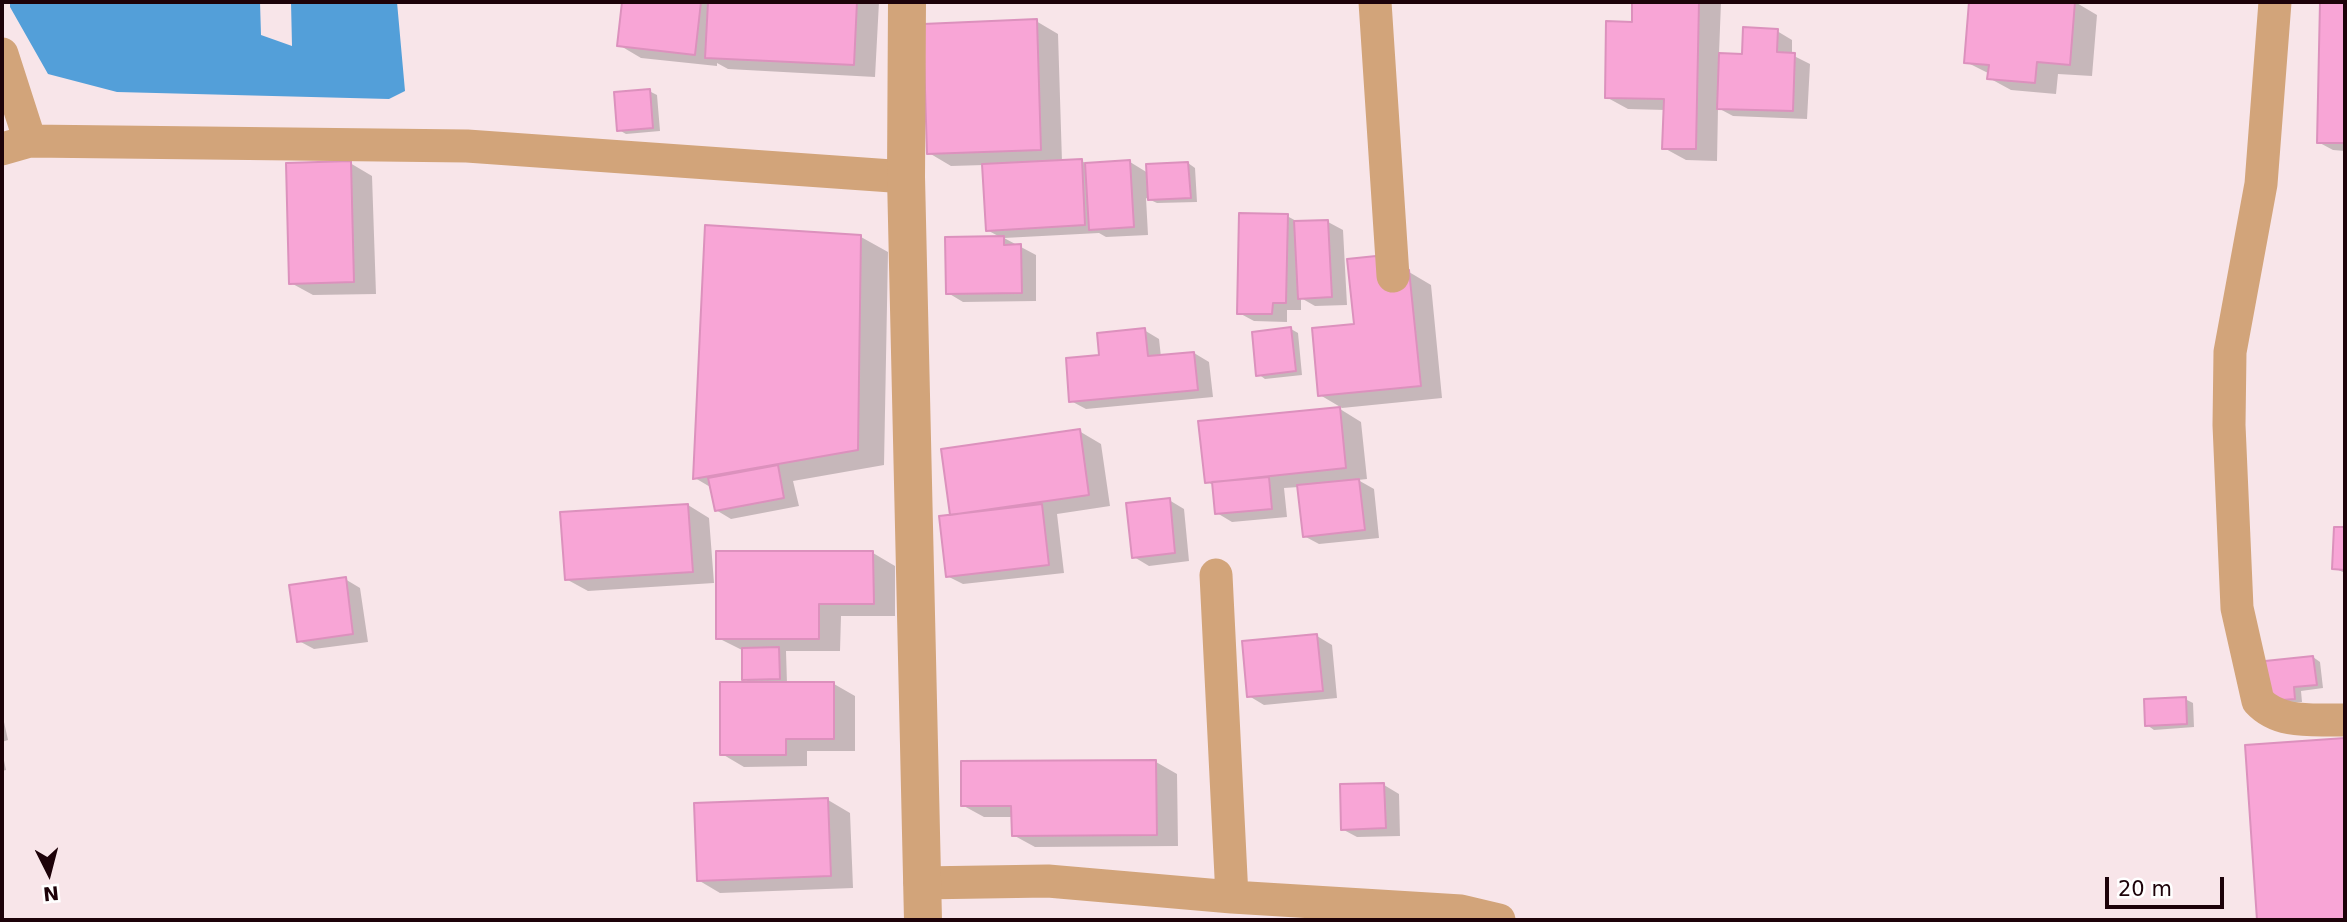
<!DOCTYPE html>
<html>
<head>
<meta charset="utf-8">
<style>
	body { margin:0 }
	#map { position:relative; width:2347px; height:922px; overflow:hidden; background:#f8e5e9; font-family:"DejaVu Sans",sans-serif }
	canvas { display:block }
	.frame { position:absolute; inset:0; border:4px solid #1d0209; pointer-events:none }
	.north { position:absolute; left:14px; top:838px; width:70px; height:70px; -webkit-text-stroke:5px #fff; paint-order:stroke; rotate:174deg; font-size:19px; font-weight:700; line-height:28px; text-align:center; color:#1d0209 }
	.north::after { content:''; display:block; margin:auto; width:24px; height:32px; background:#1d0209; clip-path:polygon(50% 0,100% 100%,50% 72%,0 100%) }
	.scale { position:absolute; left:2105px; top:877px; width:119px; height:32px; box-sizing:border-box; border:4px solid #1d0209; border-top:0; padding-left:9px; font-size:21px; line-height:24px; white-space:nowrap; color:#1d0209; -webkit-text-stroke:5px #fff; paint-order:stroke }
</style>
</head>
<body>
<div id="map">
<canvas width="2347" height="922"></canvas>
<div class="frame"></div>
<div class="north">N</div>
<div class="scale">20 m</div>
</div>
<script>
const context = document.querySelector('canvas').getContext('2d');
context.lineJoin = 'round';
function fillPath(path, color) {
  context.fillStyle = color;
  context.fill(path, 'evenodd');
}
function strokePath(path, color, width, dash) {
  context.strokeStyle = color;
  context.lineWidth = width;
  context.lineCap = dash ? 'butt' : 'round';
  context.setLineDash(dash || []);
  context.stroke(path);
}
const water = new Path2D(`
	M10 2H260L261 35 292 46 291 2H397L405 91 389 99 117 92 48 74 10 7Z`);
const shadow = new Path2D(`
	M624 2H879L875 77 728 69 717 63V66L641 58 619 45Z
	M1634 2H1721L1719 54 1744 55 1777 31 1792 40V55L1810 64 1807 119 1733 116 1718 108 1717 161 1686 160 1664 148 1665 110 1628 109 1606 97 1634 24Z
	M1970 2H2075L2097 15 2092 76 2058 74 2056 94 2011 90 1989 78 1990 74 1966 62Z
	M2322 2 2345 3V151L2333 150 2318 142Z
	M1036 21 1058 34 1062 162 1082 161 1088 165 1130 162 1148 173 1188 163 1195 168 1197 202 1157 203 1146 198 1148 235 1106 237 1099 233 1004 238 1036 255V301L963 302 948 293 1002 238 987 230 984 165 951 166 929 153Z
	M649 91 657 95 660 131 626 134 619 130Z
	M350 163 372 176 376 294 313 295 291 283Z
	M1287 216 1300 223 1328 222 1343 230 1347 305 1315 306 1301 298V310H1287V322L1254 321 1239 313Z
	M861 237 888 252 884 465 793 481 799 506 731 519 716 510 712 488 695 478Z
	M1409 272 1431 285 1442 398 1342 408 1320 395 1356 326Z
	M1291 329 1298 333 1302 375 1265 379 1258 374Z
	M1144 330 1159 339 1161 357 1194 353 1209 362 1213 397 1086 409 1071 401 1101 356Z
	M1340 409 1361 422 1367 479 1358 480 1374 489 1379 538 1319 544 1304 536 1299 487 1284 488 1287 517 1232 522 1217 513 1215 486 1206 481Z
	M1079 431 1101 444 1110 506 1057 514 1064 573 963 584 947 576 952 516Z
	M1169 500 1184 509 1189 561 1149 566 1134 557Z
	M688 505 709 518 714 583 588 591 566 579Z
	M2335 528 2345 529V573L2334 568Z
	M718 553H873L895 566V616H841L840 651H786L787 684H834L855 696V751H807V766L744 767 722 754 753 684 744 679V651L718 638Z
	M345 579 360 588 368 642 314 649 299 641Z
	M1317 636 1332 645 1337 698 1264 705 1249 696Z
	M2313 657 2320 662 2323 688 2301 691 2302 702 2278 704Z
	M2185 699 2193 703 2194 727 2154 730 2147 725Z
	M2 713 8 740 2 742Z
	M2345 739V920H2259L2246 747Z
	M2 751 6 770 2 771Z
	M1156 762 1177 774 1178 846 1035 847 1013 835V817H984L962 805Z
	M1384 785 1399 794 1400 836 1357 837 1342 829Z
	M828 800 850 813 853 888 720 893 698 880Z
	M1400 917 1405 920H1282Z`);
const building = new Path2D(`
	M622 2H701L695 55 617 46Z
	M708 2H857L854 65 705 58Z
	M1632 2H1699L1696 149H1662L1664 99 1605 98 1606 21 1632 22Z
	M1969 2H2075L2070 65 2037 62 2035 83 1987 79 1989 65 1964 63Z
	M2320 2H2345V143H2317Z
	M1037 19 1041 150 927 154 923 24Z
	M1743 27 1778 29 1777 52 1795 53 1793 111 1717 109 1719 53 1742 54Z
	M650 89 653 128 617 131 614 92Z
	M1082 159 1085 225 986 231 982 164Z
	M1130 160 1134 227 1089 230 1085 163Z
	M351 161 354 282 289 284 286 163Z
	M1188 162 1191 198 1148 200 1146 164Z
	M1239 213 1288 214 1286 303H1273L1272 314H1237Z
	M1328 220 1332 297 1298 299 1294 221Z
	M705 225 861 235 858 450 693 479Z
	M1004 236V245L1021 244 1022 293 946 294 945 237Z
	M1376 256 1409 270 1421 386 1318 396 1312 328 1354 324 1347 259Z
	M1291 327 1296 371 1256 376 1252 332Z
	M1145 328 1148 356 1194 352 1198 390 1069 402 1066 358 1099 355 1097 333Z
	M1340 407 1346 468 1205 483 1198 421Z
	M1080 429 1089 495 950 515 941 449Z
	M778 465 784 498 715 511 708 478Z
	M1269 477 1272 509 1215 514 1212 482Z
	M1359 479 1365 530 1303 537 1297 485Z
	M1170 498 1175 553 1132 558 1126 503Z
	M688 504 693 572 565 580 560 512Z
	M1042 504 1049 565 946 577 939 516Z
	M2334 527H2345V570L2332 569Z
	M716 551H873L874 604H819V639H716Z
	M346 577 353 634 297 642 289 585Z
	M1317 634 1323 691 1247 697 1242 641Z
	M779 647 780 679 742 680V648Z
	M2313 656 2317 685 2294 687 2295 699 2269 701 2265 661Z
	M720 682H834V739H786V755H720Z
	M2186 697 2187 724 2145 726 2144 699Z
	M2345 738V920H2257L2245 745Z
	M1156 760 1157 835 1012 836 1011 806H961V761Z
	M1384 783 1386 828 1341 830 1340 784Z
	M828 798 831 876 697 881 694 803Z`);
const minor = new Path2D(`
	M1375 2 1393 276
	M2275 2 2261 184 2230 352 2229 425 2237 608 2258 701C2280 725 2315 719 2345 720
	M2 54 30 141
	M2 149 30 141 467 146 906 177
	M920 883 1048 881 1232 897 1216 575
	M1232 897 1461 911 1499 920`);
const tertiary = new Path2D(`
	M907 2 906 177 923 920`);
fillPath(water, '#539fd9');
fillPath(shadow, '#0003');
fillPath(building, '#f8a5d6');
strokePath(building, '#dc91bd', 2);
strokePath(minor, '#d2a47a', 33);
strokePath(tertiary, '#d2a47a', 38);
</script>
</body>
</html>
